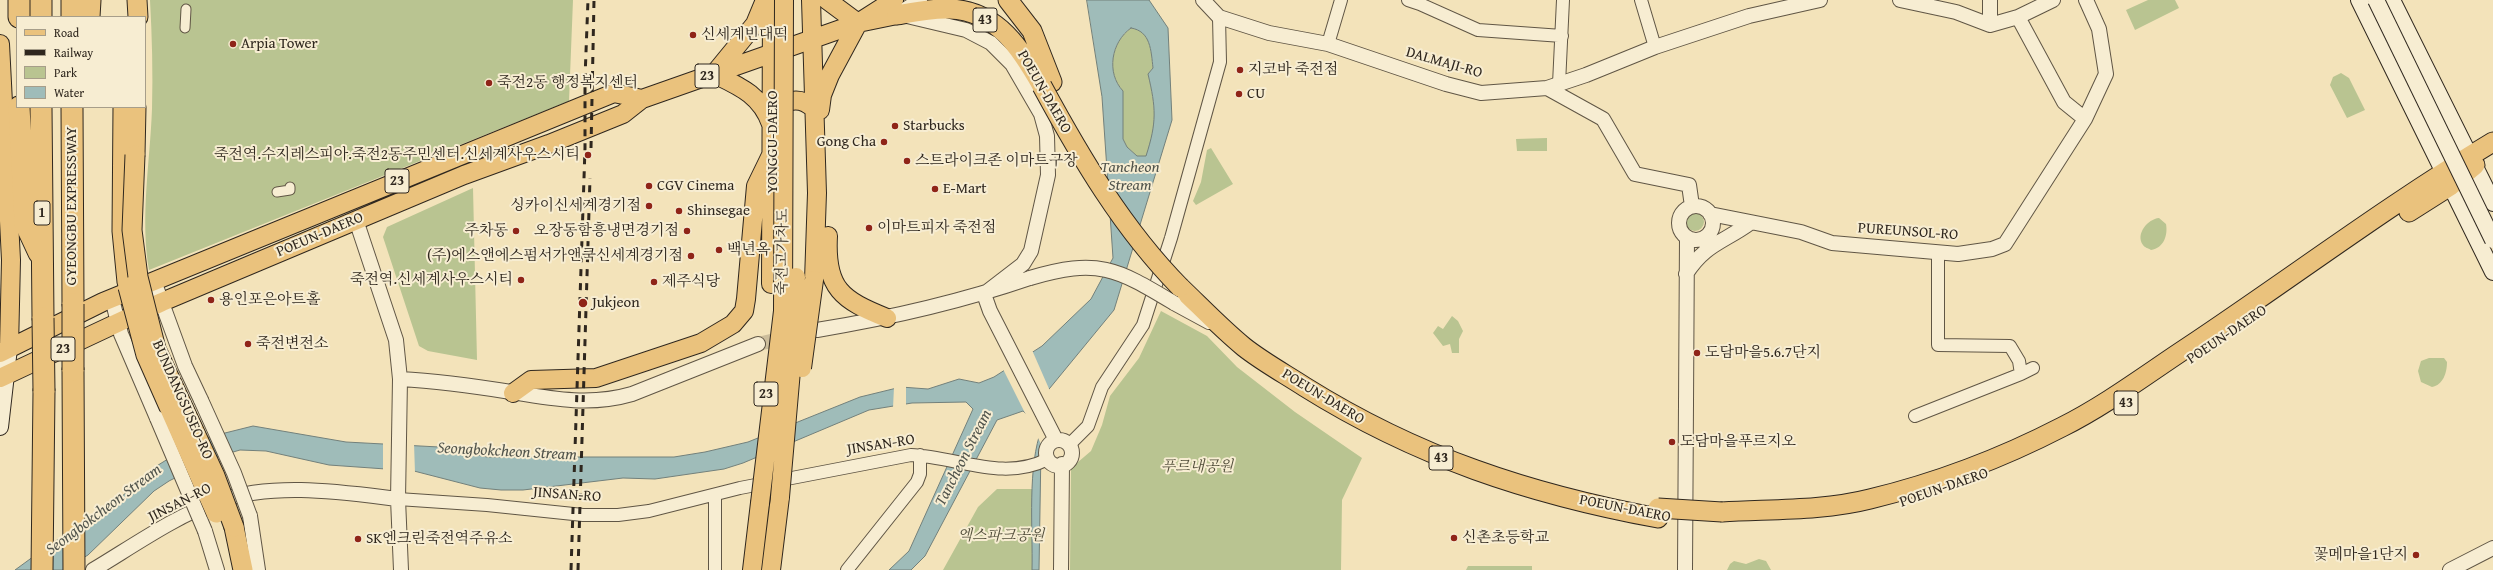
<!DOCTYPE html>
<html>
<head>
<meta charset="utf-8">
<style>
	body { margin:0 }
	#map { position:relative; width:2493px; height:570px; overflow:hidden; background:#f3e3ba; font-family:"Gentium Book Plus",serif }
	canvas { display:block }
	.legend { position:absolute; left:16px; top:16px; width:130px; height:92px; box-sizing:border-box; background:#f7edd2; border:1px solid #a79e8a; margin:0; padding:5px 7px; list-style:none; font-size:12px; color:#2f271e }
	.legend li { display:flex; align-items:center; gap:8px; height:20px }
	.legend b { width:20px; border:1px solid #a79e8a }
</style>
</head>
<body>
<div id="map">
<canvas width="2493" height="570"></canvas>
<ul class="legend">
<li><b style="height:5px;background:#eac27d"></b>Road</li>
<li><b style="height:5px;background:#2f271e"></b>Railway</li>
<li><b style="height:11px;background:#b9c491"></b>Park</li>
<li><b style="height:11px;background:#9fbcb9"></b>Water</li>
</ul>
</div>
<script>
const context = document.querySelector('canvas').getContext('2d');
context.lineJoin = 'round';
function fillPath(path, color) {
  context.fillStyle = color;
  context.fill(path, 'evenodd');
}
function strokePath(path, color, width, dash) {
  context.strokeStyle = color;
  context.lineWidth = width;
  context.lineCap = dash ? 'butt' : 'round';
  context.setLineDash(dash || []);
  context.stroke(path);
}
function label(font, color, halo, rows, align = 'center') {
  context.font = font + ' "Gentium Book Plus","Noto Serif KR",serif';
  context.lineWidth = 4;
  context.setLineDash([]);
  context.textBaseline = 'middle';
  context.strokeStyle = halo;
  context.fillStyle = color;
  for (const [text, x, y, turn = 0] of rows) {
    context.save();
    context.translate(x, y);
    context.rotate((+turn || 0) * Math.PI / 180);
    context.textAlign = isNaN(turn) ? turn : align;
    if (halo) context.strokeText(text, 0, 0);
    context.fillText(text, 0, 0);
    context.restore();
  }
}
const green = new Path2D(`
	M150 0H573L569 101 149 270C140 217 150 163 152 109 153 73 152 36 150 0Z
	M2148 0H2175L2179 8 2135 30 2126 10Z
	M1131 28C1151 30 1151 51 1153 68L1148 74C1156 108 1157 122 1147 156H1137L1127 147 1123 139V91C1106 73 1111 43 1131 28Z
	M2341 73 2349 78 2365 110 2347 118 2330 85 2333 77Z
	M1547 138V151H1517L1516 139Z
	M1211 148 1233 184 1196 205 1193 201 1201 182 1207 150Z
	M473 188 477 360 428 351 419 346 383 237 387 227Z
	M1686 222a9 9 0 1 1 18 0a9 9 0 1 1-18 0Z
	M2159 218 2166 224C2168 235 2164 248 2151 250 2148 248 2145 248 2143 245 2135 234 2148 219 2159 218Z
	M1161 311 1207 336 1237 367 1295 412 1362 458 1342 500 1341 570H1070L1071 468 1091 451 1102 425 1110 396 1139 358Z
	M1452 316 1458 321 1463 331 1459 339V353H1452L1450 344 1443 346 1433 333 1438 326 1443 329Z
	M2429 358H2444L2447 362C2447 373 2443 385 2432 387L2421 382 2418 371 2421 361Z
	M997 489H1036L1034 570H943L978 507Z
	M1759 559 1766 561 1771 570H1727L1730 564 1734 561 1746 564Z
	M1468 566H1532V570H1466Z`);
const water = new Path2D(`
	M1087 0H1149L1168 28 1172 120 1114 310 1045 394 1056 426 1041 447 1039 570H1032C1033 529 1027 466 1042 428L1023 411 997 420 925 556 911 570H889L909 551 973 409 966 402 912 403 869 410 743 463 724 469 655 479 623 478 523 490H501L480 488 414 471 329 465 266 451 240 450 216 457 169 481 154 491 88 555 63 570H15L52 543 102 514 155 467 184 449 205 438 253 426 346 442 439 447 487 457H674L705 452 748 442 860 397 901 387 928 389 959 379 979 383 994 377 1042 346 1091 299 1113 258 1102 97ZM1131 28C1151 31 1151 51 1153 68L1148 74C1156 108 1157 122 1146 156H1137L1127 147 1123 139V91C1106 73 1111 42 1131 28Z`);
const pier = new Path2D(`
	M1032 350 1050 391 1047 394 1052 402 1057 423 1041 444 1037 436 1039 429 1027 417 1003 369Z
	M901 385H906V406L893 408 894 387Z
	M383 441 414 443 415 473 383 471Z`);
const tertiaryTunnel = new Path2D(`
	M758 344 789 337`);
const pedestrian = new Path2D(`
	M185 28 186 9
	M277 192 290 190V187`);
const minor = new Path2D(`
	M1408 0 1420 4
	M1419 0 1420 4 1478 30 1562 36
	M1641 0 1655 47
	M1328 44 1341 0
	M1559 84 1563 0
	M2021 374 2033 368
	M1915 416 2021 374 2019 361 2010 346 1938 345V253
	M1069 445 1088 426 1102 387 1143 325 1171 238 1220 62 1219 17
	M398 499 487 505 583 515H618L649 511 740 488 911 455C958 457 1003 482 1048 459
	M715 570V495
	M847 570 917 482 920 474V455`);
const tertiary = new Path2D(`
	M1203 0 1219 17 1269 33 1328 44 1446 84 1481 93 1547 88 1586 75 1655 47 1749 16 1820 0
	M1900 0 1956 12 1990 25 2018 17 2053 0
	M1990 0V25
	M901 12 920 0
	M907 16 966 30 991 43 1012 64 1041 114 1047 136 1048 175 1031 251 1023 264 984 294
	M2018 17 2064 102 2085 119
	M1547 88 1603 119 1635 174 1689 185 1692 206
	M1679 223a17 17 0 1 1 34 0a17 17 0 1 1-34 0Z
	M1710 214 1801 232 1832 243 1958 254 1992 249 2005 244 2085 119 2106 74 2099 29 2086 0
	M356 220 396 340 400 379 398 499 401 570
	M1686 274C1705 244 1724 242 1750 223
	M154 281 185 366 201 400
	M984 294 990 311 1056 440
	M112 299 121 334 157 418
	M1174 303 1209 322
	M817 330C890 318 960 302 1030 278
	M400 379C437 381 474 386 511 392 553 399 591 406 632 394L758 344
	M1046 453a13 13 0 1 1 26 0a13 13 0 1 1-26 0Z
	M250 516 258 570
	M205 531 217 570
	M93 570C130 548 177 515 218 501 275 482 340 492 398 499
	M1061 570 1062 464
	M1685 570 1687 237
	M2450 570 2493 548`);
const secondary = new Path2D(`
	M2359 0 2493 272
	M2392 0 2493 203
	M0 427 9 348`);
const primary = new Path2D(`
	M765 0 755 24 714 74C739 86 761 95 771 124
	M811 0 817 193 814 280
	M827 0 858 23
	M0 44 11 260 9 348
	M820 110 822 95 830 75 858 23 894 0
	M773 114C783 100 799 95 813 108
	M828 236C825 289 842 300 887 318
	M771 284 772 0
	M0 353 103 302 614 93 642 99
	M0 378 162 302 464 175 549 144 623 114 642 99 858 23 897 15
	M513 393 531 380 596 378 701 343 733 324 744 311 746 299 756 186 773 151
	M752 570 760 503
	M771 570 780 497`);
const trunk = new Path2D(`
	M137 0 138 17
	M1008 0 1032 31 1052 82
	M897 15C914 12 933 8 950 9 998 11 1021 49 1042 86
	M123 107 122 231 127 282
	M135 155 136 107
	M2409 212 2450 186 2475 165
	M1180 287C1201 307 1222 329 1244 347 1263 362 1285 374 1305 387 1417 457 1529 494 1658 518
	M1722 512C1770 509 1823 511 1870 499 1936 483 2002 458 2062 427 2106 405 2147 374 2188 347 2290 279 2388 205 2493 142
	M234 527 243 570`);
const motorway = new Path2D(`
	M41 0V17
	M72 0V17
	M19 17V0
	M89 17 90 0
	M19 107 25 223 39 253
	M41 107 43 318
	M72 107 73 304
	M73 370 74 570
	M42 570 44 391`);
const rail = new Path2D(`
	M591 148 594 0
	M571 570 585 148V78L588 0
	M578 570 590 178`);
const tertiaryBridge = new Path2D(`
	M1030 278C1098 258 1116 268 1174 303
	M201 400 234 473 250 516
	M157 418 205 531`);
const secondaryBridge = new Path2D(`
	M2376 0 2493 240`);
const primaryBridge = new Path2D(`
	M802 368 814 280
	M780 497 792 359 796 277
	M760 503 783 311 784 0`);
const trunkBridge = new Path2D(`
	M1042 86C1081 158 1123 229 1180 287
	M135 155 132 230 138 277 156 349 215 476 234 527
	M128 287 146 355 216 513
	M1658 508 1722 512`);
const motorwayBridge = new Path2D(`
	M73 304V370
	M43 318 44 391`);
const markers = [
	[693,35,4,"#8f2418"],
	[233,44,4,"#8f2418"],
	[1240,70,4,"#8f2418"],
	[489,83,4,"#8f2418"],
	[1239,94,4,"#8f2418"],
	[895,126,4,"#8f2418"],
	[884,142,4,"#8f2418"],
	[588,155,4,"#8f2418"],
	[907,161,4,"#8f2418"],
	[649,186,4,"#8f2418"],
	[935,189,4,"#8f2418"],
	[649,206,4,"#8f2418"],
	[679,211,4,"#8f2418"],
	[869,228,4,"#8f2418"],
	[516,231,4,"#8f2418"],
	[687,231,4,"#8f2418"],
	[719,250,4,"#8f2418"],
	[691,256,4,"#8f2418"],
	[521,280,4,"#8f2418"],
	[654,282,4,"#8f2418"],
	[211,300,4,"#8f2418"],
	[583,303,5,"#8f2418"],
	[248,344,4,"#8f2418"],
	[1697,353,4,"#8f2418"],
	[1672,442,4,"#8f2418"],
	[1454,538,4,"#8f2418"],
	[358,539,4,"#8f2418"],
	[2416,555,4,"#8f2418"]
];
const shields = [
	[985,20,24],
	[707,76,24],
	[397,181,24],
	[42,213,16],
	[63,349,24],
	[766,394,24],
	[2126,403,24],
	[1441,458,24]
];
const shieldNames = [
	["43",985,20],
	["23",707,76],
	["23",397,181],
	["1",42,213],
	["23",63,349],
	["23",766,394],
	["43",2126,403],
	["43",1441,458]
];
const poiNames = [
	["신세계빈대떡",701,35],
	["Arpia Tower",241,44],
	["지코바 죽전점",1248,70],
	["죽전2동 행정복지센터",497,83],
	["CU",1247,94],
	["Starbucks",903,126],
	["Gong Cha",876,142,"right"],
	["죽전역.수지레스피아.죽전2동주민센터.신세계사우스시티",580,155,"right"],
	["스트라이크존 이마트구장",915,161],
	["CGV Cinema",657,186],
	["E-Mart",943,189],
	["싱카이신세계경기점",641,206,"right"],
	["Shinsegae",687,211],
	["이마트피자 죽전점",877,228],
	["주차동",508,231,"right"],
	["오장동함흥냉면경기점",679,231,"right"],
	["백년옥",727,250],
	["(주)에스앤에스펌서가앤쿡신세계경기점",683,256,"right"],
	["죽전역.신세계사우스시티",513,280,"right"],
	["제주식당",662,282],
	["용인포은아트홀",219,300],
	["Jukjeon",592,303],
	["죽전변전소",256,344],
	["도담마을5.6.7단지",1705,353],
	["도담마을푸르지오",1680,442],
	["신촌초등학교",1462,538],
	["SK엔크린죽전역주유소",366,539],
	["꽃메마을1단지",2408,555,"right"]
];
const streetNames = [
	["DALMAJI-RO",1444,63,16],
	["POEUN-DAERO",1044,92,60],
	["YONGGU-DAERO",773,142,-90],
	["GYEONGBU EXPRESSWAY",72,206,-90],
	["PUREUNSOL-RO",1908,232,4],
	["POEUN-DAERO",320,235,-23],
	["죽전고가차도",783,252,-89],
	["POEUN-DAERO",2227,335,-34],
	["POEUN-DAERO",1323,397,31],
	["BUNDANGSUSEO-RO",182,400,66],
	["JINSAN-RO",881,445,-9],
	["POEUN-DAERO",1944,488,-19],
	["JINSAN-RO",567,495,4],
	["JINSAN-RO",180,503,-27],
	["POEUN-DAERO",1625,509,11]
];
const parkNames = [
	["푸르내공원",1197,467],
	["엑스파크공원",1001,536]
];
const waterNames = [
	["Tancheon",1130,168],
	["Stream",1130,186],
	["Seongbokcheon Stream",507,452,3],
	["Tancheon Stream",964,458,-63],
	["Seongbokcheon Stream",104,510,-37]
];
fillPath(green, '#b9c491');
fillPath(water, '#9fbcb9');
strokePath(water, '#72807b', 1);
fillPath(pier, '#f3e3ba');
strokePath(tertiaryTunnel, '#ccbd9b', 14, [14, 7]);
strokePath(pedestrian, '#605645', 11);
strokePath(minor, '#605645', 14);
strokePath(tertiary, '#605645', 16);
strokePath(secondary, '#2f271e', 18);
strokePath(primary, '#2f271e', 20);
strokePath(trunk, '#2f271e', 21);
strokePath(motorway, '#2f271e', 23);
strokePath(pedestrian, '#f7edd2', 9);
strokePath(minor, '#f7edd2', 12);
strokePath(tertiary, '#f7edd2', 14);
strokePath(secondary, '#f7edd2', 16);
strokePath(primary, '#eac27d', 18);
strokePath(trunk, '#eac27d', 19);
strokePath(motorway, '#eac27d', 21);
strokePath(rail, '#2f271e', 3, [7, 7]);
strokePath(tertiaryBridge, '#605645', 16, []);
strokePath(secondaryBridge, '#2f271e', 18, []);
strokePath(primaryBridge, '#2f271e', 20, []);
strokePath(trunkBridge, '#2f271e', 21, []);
strokePath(motorwayBridge, '#2f271e', 23, []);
strokePath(tertiaryBridge, '#f7edd2', 14);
strokePath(secondaryBridge, '#f7edd2', 16);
strokePath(primaryBridge, '#eac27d', 18);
strokePath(trunkBridge, '#eac27d', 19);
strokePath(motorwayBridge, '#eac27d', 21);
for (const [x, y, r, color] of markers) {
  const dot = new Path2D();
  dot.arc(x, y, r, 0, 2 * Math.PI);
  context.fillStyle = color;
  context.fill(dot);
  strokePath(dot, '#f7edd2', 1.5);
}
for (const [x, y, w] of shields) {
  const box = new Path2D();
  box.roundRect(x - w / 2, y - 12, w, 24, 3);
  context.fillStyle = '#f7edd2';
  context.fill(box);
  strokePath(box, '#2f271e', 1);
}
label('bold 14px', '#2f271e', null, shieldNames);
label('15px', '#2f271e', '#f7edd2', poiNames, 'left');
label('15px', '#2f271e', '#f7edd2', streetNames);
label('italic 15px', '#524e3b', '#f7edd2', parkNames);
label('italic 16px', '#51544c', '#f7edd2', waterNames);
</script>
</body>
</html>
